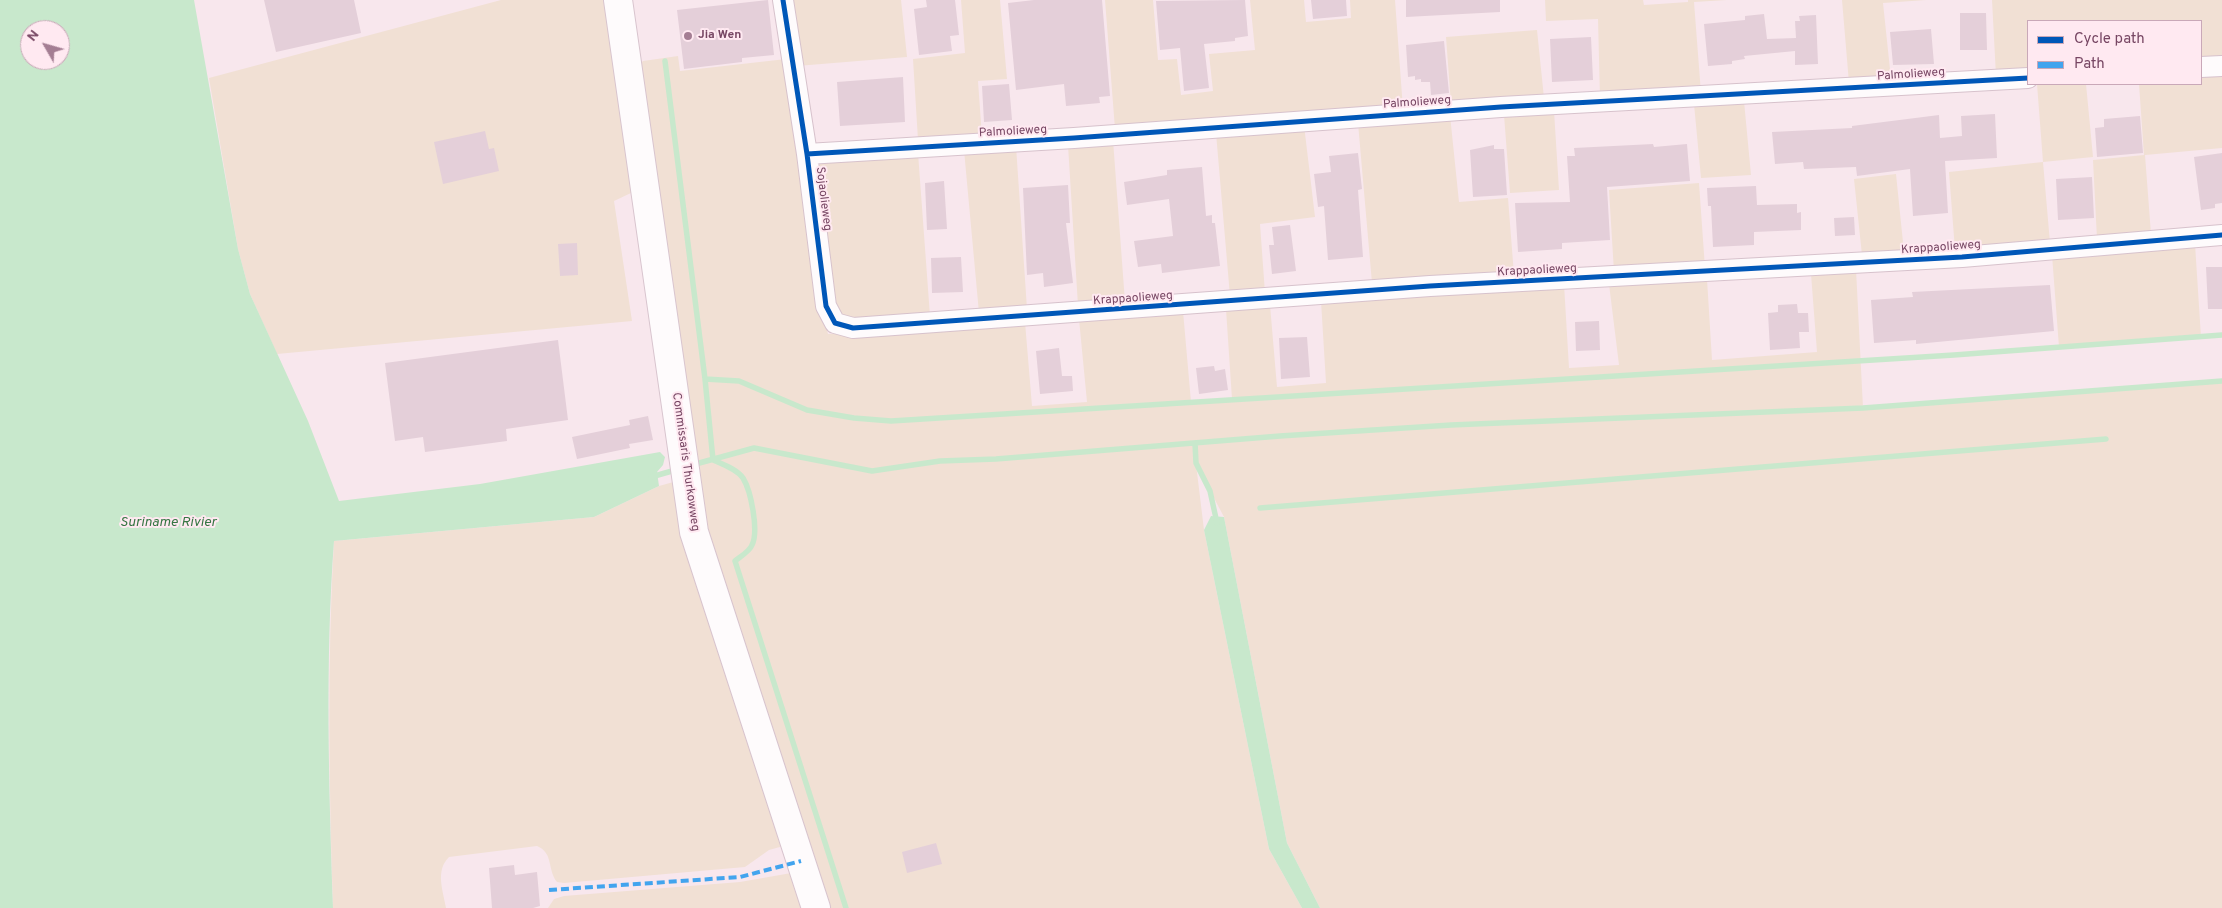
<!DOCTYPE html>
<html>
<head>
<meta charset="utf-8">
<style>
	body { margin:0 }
	#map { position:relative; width:2222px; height:908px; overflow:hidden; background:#f8e7ed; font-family:Overpass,sans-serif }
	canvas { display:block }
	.legend { position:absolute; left:2027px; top:20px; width:175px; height:65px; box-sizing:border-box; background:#ffe9f1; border:1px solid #c9a8b8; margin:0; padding:6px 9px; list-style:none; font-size:15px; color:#774663 }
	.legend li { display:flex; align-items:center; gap:10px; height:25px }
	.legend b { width:25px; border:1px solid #c9a8b8 }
	.north { position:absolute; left:20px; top:20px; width:50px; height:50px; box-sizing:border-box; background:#ffe9f1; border:1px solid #c9a8b8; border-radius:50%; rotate:308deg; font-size:14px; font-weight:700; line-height:20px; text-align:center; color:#774663 }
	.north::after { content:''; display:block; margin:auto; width:18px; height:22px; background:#a47e93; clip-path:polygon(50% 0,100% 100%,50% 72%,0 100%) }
</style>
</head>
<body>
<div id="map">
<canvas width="2222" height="908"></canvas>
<ul class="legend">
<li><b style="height:6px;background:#0057b8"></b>Cycle path</li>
<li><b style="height:6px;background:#42a4ee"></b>Path</li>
</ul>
<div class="north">N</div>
</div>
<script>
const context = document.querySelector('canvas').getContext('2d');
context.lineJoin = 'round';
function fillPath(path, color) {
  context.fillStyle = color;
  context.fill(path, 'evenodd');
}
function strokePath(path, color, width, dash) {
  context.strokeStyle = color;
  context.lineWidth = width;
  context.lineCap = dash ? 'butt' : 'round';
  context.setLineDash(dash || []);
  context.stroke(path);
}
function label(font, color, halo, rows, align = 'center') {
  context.font = font + ' Overpass,sans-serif';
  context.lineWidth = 4;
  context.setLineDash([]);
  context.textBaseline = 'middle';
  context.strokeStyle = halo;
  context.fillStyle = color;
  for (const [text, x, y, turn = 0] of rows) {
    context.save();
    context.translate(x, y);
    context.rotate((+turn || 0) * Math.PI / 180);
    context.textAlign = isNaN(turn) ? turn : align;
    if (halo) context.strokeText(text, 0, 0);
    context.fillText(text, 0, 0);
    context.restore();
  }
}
const green = new Path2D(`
	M501 0H611L635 184 631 193 614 201 632 321 277 354 250 294 238 249 209 78Z
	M789 0H901L907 57 797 66Z
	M961 0H1000L1007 79 978 81 982 137 918 140 913 59 965 53Z
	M1105 0H1153L1158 60 1177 59 1181 95 1213 91 1209 54 1255 50 1250 0H1304L1306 22 1351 18 1350 0H1395L1403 109 1115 129Z
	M1545 0H1643L1644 5 1688 2V0H1727L1694 2 1701 93 1600 98 1598 19 1546 21Z
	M1842 0H1926L1883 3 1891 79 1849 83Z
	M1992 0H2222V62L2201 63V21H2028V74L1996 76Z
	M1537 30 1544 98 1451 104 1446 37Z
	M678 56 680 71 786 59 821 307 828 334 1025 322 1032 406 1087 402 1079 319 1183 311 1191 402 1232 399 1226 309 1270 305 1277 387 1326 383 1321 301 1564 284 1569 368 1619 365 1609 284 1707 279 1712 360 1817 352 1811 274 1856 269 1863 408 2222 381V908H1320L1287 843 1224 517 1196 464 1204 530 1269 849 1302 908H825L708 556 639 65 643 61Z
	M2222 70V148L2145 155 2151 234 2097 239 2093 160 2144 155 2139 84H2201V72Z
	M2037 84H2086L2093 157 2043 162 2050 243 1955 250 1949 172 2043 162Z
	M1744 101 1751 175 1701 178 1694 104Z
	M1554 111 1559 190 1510 193 1504 115Z
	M1450 115 1459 202 1508 198 1514 275 1372 283 1358 123Z
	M1304 125 1315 217 1260 224 1265 293 1230 296 1216 133Z
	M1113 140 1125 302 1078 306 1068 145Z
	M1016 146 1027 309 979 313 964 150Z
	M918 153 930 316C903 318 854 330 834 308L816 167 820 162Z
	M1896 174 1904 252 1862 255 1854 179Z
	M1699 183 1705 268 1614 272 1609 190Z
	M2195 244 2201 337 2059 347 2052 255Z
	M677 481 787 845 769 850 745 867 564 883 557 882C547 870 554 853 537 846L449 857C435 871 443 890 446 908H333C329 785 327 663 334 541L594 517 659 486Z
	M797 872 809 908H548L554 899 564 896 740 882Z`);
const water = new Path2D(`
	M0 0H194L238 249 250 294 308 421 339 501 480 484 660 452 665 457 663 465 657 472 659 486 594 517 334 541C325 663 329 786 333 908H0ZM30 30H60V60H30Z
	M1211 516 1224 517 1287 843 1320 908H1302L1269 849 1204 530Z`);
const stream = new Path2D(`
	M665 61 705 379
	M1195 443 1196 463 1210 491 1217 523
	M692 465 754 448 872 471 940 461 996 459 1280 436 1451 425 1863 408 2222 381
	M651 477 679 469
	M1260 508 2106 439
	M846 908 735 561C740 557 750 551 752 545 759 531 751 491 743 478 737 469 722 464 713 460L705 379 739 381 807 410 854 418 891 421 1954 355 2222 335`);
const building = new Path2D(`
	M264 0H354L361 33 276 52Z
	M768 0 774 55 742 58V62L684 69 677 10Z
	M926 0H955L959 35 950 36 952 51 919 55 914 9 927 7Z
	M1034 0H1102L1110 96 1099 97 1100 103 1066 106 1064 84 1016 90 1008 3Z
	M1245 0 1248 36 1235 38V41L1204 44 1209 88 1184 91 1180 48 1160 50 1156 1Z
	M1311 0H1346L1347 16 1313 19Z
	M1406 0H1500V12L1406 17Z
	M1960 13H1986L1987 50H1960Z
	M1764 14 1767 39 1796 38 1795 21H1800L1799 16 1816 15 1818 64 1795 65V51L1744 56 1745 59 1732 61V64L1708 66 1704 24 1745 20V16Z
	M1931 29 1934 64 1893 65 1890 32Z
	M1591 37 1593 80 1552 82 1550 39Z
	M1444 41 1449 93 1431 95 1430 82H1421V79L1415 80V76L1408 77 1406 45Z
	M903 77 905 122 840 126 837 82Z
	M1009 84 1012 120 984 122 982 86Z
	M1995 114 1997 158 1945 161 1948 213 1913 216 1910 169 1857 176 1856 167 1804 169 1803 162 1775 164 1772 132 1852 128V126L1939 115 1940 138 1962 136 1961 116Z
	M2140 116 2143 153 2097 157 2095 128 2104 127V119Z
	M485 131 489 149 494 148 499 171 443 184 434 142Z
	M1653 144 1654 147 1687 144 1690 181 1607 187 1610 240 1562 243V249L1518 252 1515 203 1570 202 1567 156H1575L1574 148Z
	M1494 145V149H1504L1507 195 1473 197 1470 150Z
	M1358 153 1362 189 1358 190 1363 257 1328 260 1324 206 1318 207 1314 174 1331 172 1329 156Z
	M2222 153V203L2215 204V208L2201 210 2194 157Z
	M1202 167 1206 216 1212 215V223H1215L1220 266 1162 273 1161 264 1138 267 1134 241 1173 236 1169 199 1127 205 1124 182 1167 175V170Z
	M2092 177 2094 218 2058 220 2056 179Z
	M944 181 947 229 927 230 925 183Z
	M1068 185 1070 223H1066L1073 283 1044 287 1043 273 1027 275 1023 188Z
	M1756 186 1757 205 1797 204V213L1801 212V230L1754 232V245L1713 247 1711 206H1708L1707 188Z
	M1854 217 1855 235 1835 236 1834 218Z
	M1290 225 1296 271 1272 274 1269 245H1274L1272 227Z
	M577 243 578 275 560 276 558 244Z
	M961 257 963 292 932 293 931 258Z
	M2206 267H2222V309H2208Z
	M2050 285 2054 331 1916 344V340L1874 343 1871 300 1913 297 1912 292Z
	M1797 304 1798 313H1808L1809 332H1799L1800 348 1770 350 1768 313 1778 312V305Z
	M1599 321 1600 350 1576 351 1575 322Z
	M1307 337 1310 377 1281 379 1279 338Z
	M558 340 568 420 506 429 507 441 425 452 423 437 395 441 385 363Z
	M1059 348 1062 376H1072L1073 391 1040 394 1036 351Z
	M1214 366 1215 371 1225 369 1228 390 1199 394 1196 368Z
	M648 416 653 440 629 444 630 448 577 459 572 437 630 425 629 420Z
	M936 843 942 864 907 873 902 852Z
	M514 865 515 875 537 872 540 906 533 908H492L489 868Z`);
const street = new Path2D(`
	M783 0 807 154 826 306 835 323 853 328 1430 286 1962 257 2222 235
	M2201 67 2222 66
	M807 154 1074 138 1501 107 2028 78`);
const secondary = new Path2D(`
	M618 0 694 532 816 908`);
const quiet = new Path2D(`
	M549 890 740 877 801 861`);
const cycleway = new Path2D(`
	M783 0 807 154 826 306 835 323 853 328 1430 286 1962 257 2222 235
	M807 154 1074 138 1501 107 2028 78`);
const markers = [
	[688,36,5,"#a47e93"]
];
const poiNames = [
	["Jia Wen",698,36]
];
const streetNames = [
	["Palmolieweg",1911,75,-4],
	["Palmolieweg",1417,103,-4],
	["Palmolieweg",1013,132,-3],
	["Sojaolieweg",823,199,83],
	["Krappaolieweg",1941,248,-4],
	["Krappaolieweg",1537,271,-3],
	["Krappaolieweg",1133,299,-4],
	["Commissaris Thurkowweg",685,462,82]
];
const waterNames = [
	["Suriname Rivier",168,523]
];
fillPath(green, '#f1e0d4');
fillPath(water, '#c8e8cc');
strokePath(stream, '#c8e8cc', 5.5);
fillPath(building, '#e4cfd9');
strokePath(street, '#d7c2cc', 22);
strokePath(secondary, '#d8c4ce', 30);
strokePath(street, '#fefbfc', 20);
strokePath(secondary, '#fefbfc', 28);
strokePath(quiet, '#42a4ee', 4, [8, 4]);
strokePath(cycleway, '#0057b8', 5);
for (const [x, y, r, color] of markers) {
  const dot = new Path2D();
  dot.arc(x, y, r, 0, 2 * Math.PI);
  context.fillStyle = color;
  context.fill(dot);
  strokePath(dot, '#ffe9f1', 2);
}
label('bold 12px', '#774663', '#ffe9f1', poiNames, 'left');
label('12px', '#774663', '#ffe9f1', streetNames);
label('italic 14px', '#367643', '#ffe9f1', waterNames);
</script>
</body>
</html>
